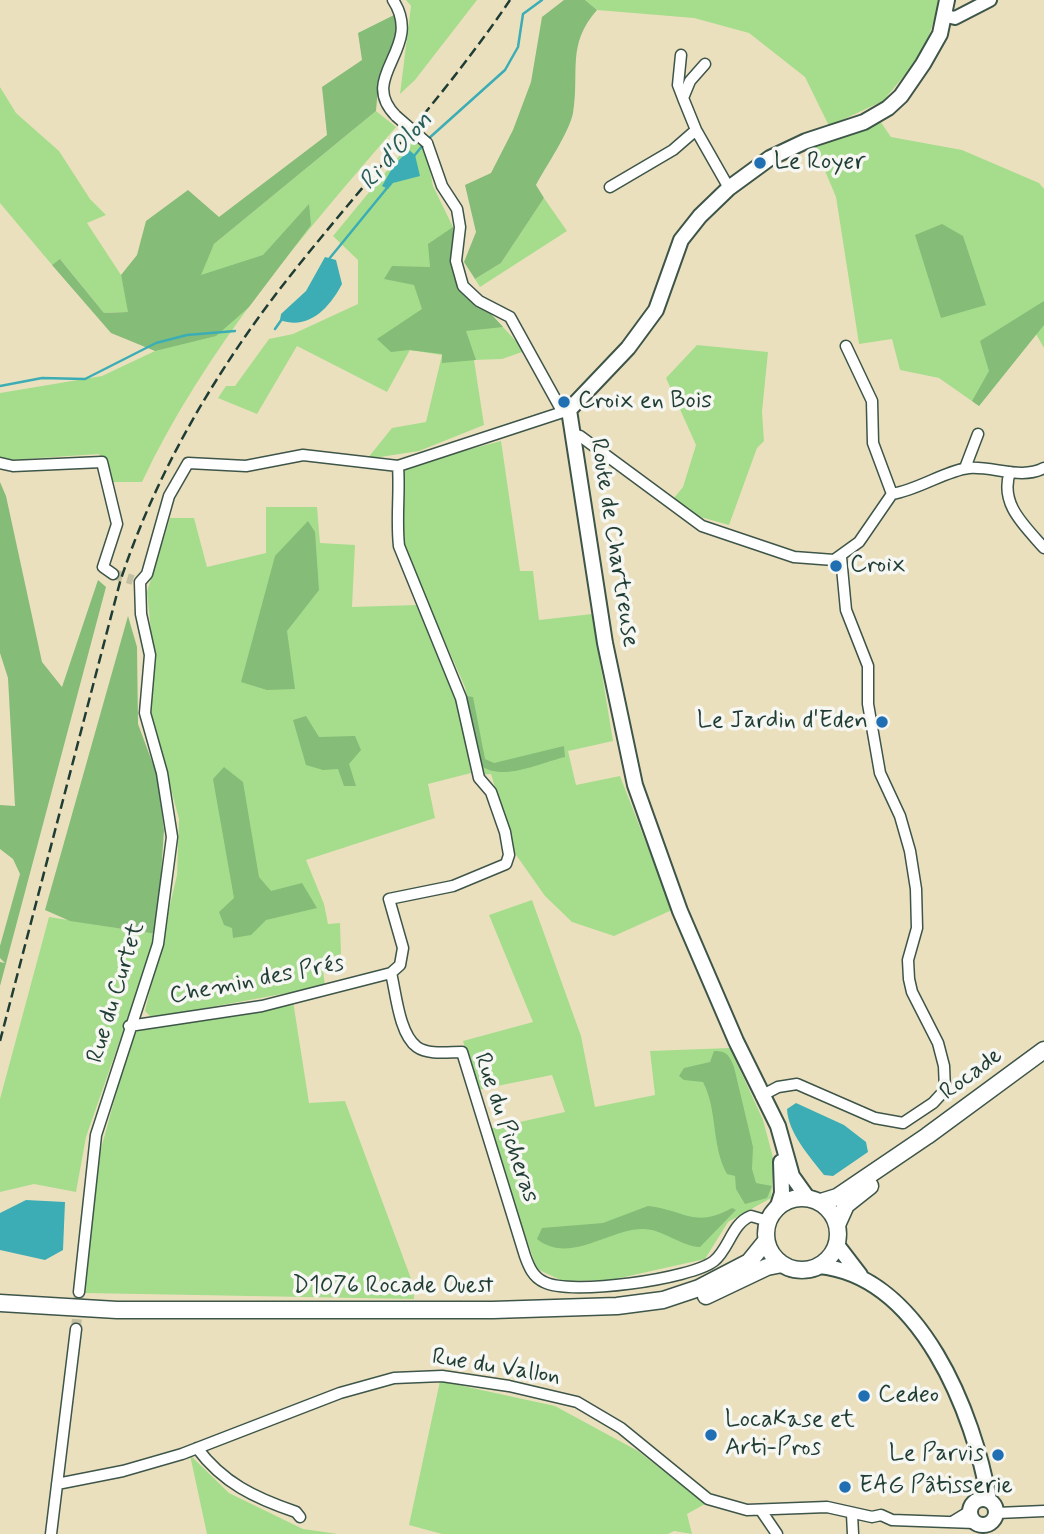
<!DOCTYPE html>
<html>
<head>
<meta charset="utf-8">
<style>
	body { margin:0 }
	canvas { display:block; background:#ebe0be }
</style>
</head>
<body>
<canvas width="1044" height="1534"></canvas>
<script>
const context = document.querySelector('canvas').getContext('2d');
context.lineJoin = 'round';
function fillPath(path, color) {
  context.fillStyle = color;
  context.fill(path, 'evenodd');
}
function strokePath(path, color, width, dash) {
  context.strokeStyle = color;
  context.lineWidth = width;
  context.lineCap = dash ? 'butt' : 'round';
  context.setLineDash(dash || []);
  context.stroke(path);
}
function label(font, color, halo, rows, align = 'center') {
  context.font = font + ' Mynerve,sans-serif';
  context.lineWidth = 7;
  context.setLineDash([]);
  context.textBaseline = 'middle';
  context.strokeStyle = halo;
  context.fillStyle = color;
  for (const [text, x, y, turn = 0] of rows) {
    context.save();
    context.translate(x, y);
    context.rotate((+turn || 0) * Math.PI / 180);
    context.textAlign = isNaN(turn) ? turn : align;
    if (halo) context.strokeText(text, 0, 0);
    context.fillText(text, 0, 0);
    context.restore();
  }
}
const green = new Path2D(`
	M406 0H477L415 80 400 94 411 6Z
	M585 0H939L940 3 923 53 883 101 829 126 805 77 749 33 694 18 597 10Z
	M0 87 16 113 59 151 90 199 106 215 87 223 121 275 129 312 104 313 61 260 52 265 0 203Z
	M376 111 396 127C301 237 205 349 142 482H113L99 454 9 460 0 457V393L102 376 155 351 214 244Z
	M880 121 891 137 962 150 1039 183 1044 189V348L1036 334 979 406 939 378 900 370 892 339 859 344 836 197 815 147Z
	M413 139 426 151 433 186 453 227 457 289 491 314 525 351 502 359 474 360 484 425 419 451 367 459 392 428 426 422 442 355 410 350 387 392 297 346 257 414 218 398 226 386H235L269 339 293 334 358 304V260L333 236Z
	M544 198 567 231 480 287 475 279 501 263Z
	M697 345 768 352 762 412 764 441 757 448 729 525 697 516 673 499 683 487 696 445 666 378Z
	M501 441 520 571H533L539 620 592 614 613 741 568 751 576 785 620 776 672 910 614 936 572 922 545 896 514 852 491 774 481 775 465 687 404 549 402 467Z
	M266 507H317L320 543 355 545 352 607 416 605 454 681 471 773 428 784 435 818 306 860 324 904 328 924 340 923 341 954 322 961 325 986 152 1018 145 1011 177 875 179 819 150 711 154 660 147 592 170 518H194L207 567 266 553Z
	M532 900 581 1036 595 1107 655 1095 650 1051 730 1048 763 1120 774 1161 771 1198 728 1222 705 1259 611 1280 563 1281 537 1269 488 1129 565 1112 552 1075 477 1090 463 1041 533 1022 489 915Z
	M49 917 157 934 86 1137 76 1192 34 1184 0 1192V1099Z
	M293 1001 309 1103 345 1101 413 1284 414 1299 85 1293 99 1156 133 1032Z
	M440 1381 555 1406 638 1451 705 1504 687 1514 692 1534 674 1531 668 1534H442L409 1525Z
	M190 1455 229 1493 303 1529 338 1534H207Z`);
const forest = new Path2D(`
	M564 0H585L597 10C566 45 580 71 573 113 569 133 546 166 536 185L544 198 501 263 475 279 464 262 476 232 465 185 491 173 513 130 531 82 542 17Z
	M396 14 398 37 378 88 376 111 214 244 201 275 263 255 309 204 311 225 249 307 216 336 155 351 111 333 52 265 60 259 104 313 128 312 121 275 137 255 146 221 188 190 219 217 327 135 322 87 362 60 358 33Z
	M942 224 963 236 986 305 941 318 915 235Z
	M453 227 457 289 491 314 503 327 466 331 476 360 442 363V354L409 350 391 352 377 339 422 309 414 285 384 279 392 266 430 267 428 244Z
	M1044 301V325L979 406 972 401 989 371 980 341Z
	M0 482 6 496 42 662 62 687 98 580 106 587 0 986V962L5 963 0 958V946L20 874 13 859 0 849V805L15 806 8 678 0 653Z
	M308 521 315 532 319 590 287 631 295 689 267 690 241 682 275 556Z
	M128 616 137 647 138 724 157 775 164 830 157 934 70 921 45 910Z
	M466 696 473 697 485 759 494 763 564 746 565 757C540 763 500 783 479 764Z
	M306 716 319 737 355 736 361 750 349 764 356 786H344L338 769 323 770 306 765 293 720Z
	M224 767 243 782 259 877 271 891 302 883 317 908 266 920 251 935 233 938 232 928 224 925 219 912 234 898 213 779Z
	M714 1051C727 1051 729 1055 734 1067L753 1147 752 1169 756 1183 772 1186 767 1198 745 1204 736 1189 735 1176 727 1174C711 1145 718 1111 703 1082L684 1080 679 1076 684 1068 710 1062Z
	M648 1206C685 1210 694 1229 732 1208L736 1210 700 1247C680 1246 663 1229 643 1229 608 1229 570 1265 537 1239L542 1228 603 1223Z`);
const water = new Path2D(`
	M409 150 415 155 420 176 393 183 388 189 382 186 394 165Z
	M325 257 336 260 342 284C330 307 309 331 280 320L281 314 306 291Z
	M796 1103 844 1125 866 1142 868 1152 833 1176 824 1175C810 1157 788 1133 787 1109Z
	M26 1200 65 1202 63 1250 45 1260 0 1250V1213Z`);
const stream = new Path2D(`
	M427 140 505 70 518 47 523 14 542 0
	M414 156 423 145
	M329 259 387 188
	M275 329 282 319
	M0 386 42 378 85 379 156 343 187 335 235 331`);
const minorTunnel = new Path2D(`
	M113 574 133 580
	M76 1329 79 1292`);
const minor = new Path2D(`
	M393 0C425 49 356 76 396 116
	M681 55 678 85 683 98
	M705 64 690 81 683 98 696 130 729 188
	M427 143 442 186 457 209 460 227 456 261 463 286 479 301 510 317 562 411
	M610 187 673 150 696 130
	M846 346 872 401 873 443 892 494
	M573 434 580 436 702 526 794 557 834 560 859 542 892 494C918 490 947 470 969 468 993 466 1022 480 1044 468
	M0 463 13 466 102 462 117 524 103 567 113 574
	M965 468 978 434
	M1010 472C999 504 1025 526 1044 548
	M140 582 147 574 169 496 188 463 246 466 303 455 398 466 569 410
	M391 973C396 993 399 1034 417 1047 428 1055 448 1052 462 1052L525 1256C529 1267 533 1277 544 1282 570 1296 691 1279 714 1261 729 1249 732 1223 751 1216L768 1221
	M129 1026 262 1006 391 973 400 965 403 948 389 899 453 886 506 864 509 855 505 832 491 792 479 778 461 698 399 546C396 519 400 493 398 466
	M761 1096 778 1087 797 1084 875 1118 903 1123 933 1103 945 1090 944 1066 938 1043 912 992 909 979 908 960 917 928 916 889 910 851 900 816 880 773 868 704V666L846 610 841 557
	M79 1292 96 1135 158 944 172 837 162 773 145 713 150 655 141 614 140 582
	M197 1448C223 1483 255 1498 296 1512L300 1517
	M57 1484 123 1471 182 1454 340 1393 394 1378 442 1376 509 1386 577 1402 621 1428 708 1499 747 1510 827 1507 872 1517 881 1515 892 1520 975 1523
	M762 1512 777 1534
	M997 1513 1044 1511
	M852 1514 853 1534
	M952 1522 970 1511
	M51 1534 76 1329`);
const tertiary = new Path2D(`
	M946 16 955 18 990 0`);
const secondary = new Path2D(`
	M807 1197 792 1176 778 1126 736 1041 680 911 635 785 605 643 569 410 628 348 656 310 681 240 700 216 729 188 770 158 806 141 864 122 888 108 901 96 923 64 940 34 947 0
	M778 1206 782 1193 781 1162
	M837 1245 860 1275
	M819 1266C921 1276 974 1414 989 1500
	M970 1512a13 13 0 1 1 26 0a13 13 0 1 1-26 0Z`);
const primary = new Path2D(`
	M766 1234a36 36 0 1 1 72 0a36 36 0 1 1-72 0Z
	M821 1202 837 1197 927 1136 1044 1050
	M837 1225 846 1205 870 1186
	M706 1296 767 1267 782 1264
	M0 1303 117 1310H493L617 1306 663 1300 699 1288 749 1262 766 1241`);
const rail = new Path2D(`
	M0 1041 120 582C154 478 210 381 276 294 352 195 440 104 510 0`);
const minorBridge = new Path2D(`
	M396 116 427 143`);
const markers = [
	[760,163,7,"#1f6fb2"],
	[564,402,7,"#1f6fb2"],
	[836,566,7,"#1f6fb2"],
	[882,722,7,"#1f6fb2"],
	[864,1396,7,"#1f6fb2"],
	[711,1435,7,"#1f6fb2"],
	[998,1455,7,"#1f6fb2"],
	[845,1487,7,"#1f6fb2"]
];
const poiNames = [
	["Le Royer",774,163],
	["Croix en Bois",578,402],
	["Croix",850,566],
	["Le Jardin d'Eden",868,722,"right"],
	["Cedeo",878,1396],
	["LocaKase et",725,1421],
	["Arti-Pros",725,1449],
	["Le Parvis",984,1455,"right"],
	["EAG Pâtisserie",859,1487]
];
const streetNames = [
	["Route de Chartreuse",613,543,81],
	["Chemin des Prés",257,981,-11],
	["Rue du Curtet",117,993,-73],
	["Rocade",972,1075,-37],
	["Rue du Picheras",505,1128,71],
	["D1076 Rocade Ouest",393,1287],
	["Rue du Vallon",496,1368,9]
];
const waterNames = [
	["Ri d'Olon",397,152,-48]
];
fillPath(green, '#a6dd8d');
fillPath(forest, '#84bc78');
fillPath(water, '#3cadb5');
strokePath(stream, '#3cadb5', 2.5);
strokePath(minorTunnel, '#c2bfa2', 10, [10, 5]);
strokePath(minor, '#3e5549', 13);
strokePath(tertiary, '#3e5549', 16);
strokePath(secondary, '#3e5549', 18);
strokePath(primary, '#3e5549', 19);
strokePath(minor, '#fff', 10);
strokePath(tertiary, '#fff', 12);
strokePath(secondary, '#fff', 14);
strokePath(primary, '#fff', 16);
strokePath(rail, '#1f3d34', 2.5, [10, 5]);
strokePath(minorBridge, '#3e5549', 13, []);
strokePath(minorBridge, '#fff', 10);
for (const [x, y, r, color] of markers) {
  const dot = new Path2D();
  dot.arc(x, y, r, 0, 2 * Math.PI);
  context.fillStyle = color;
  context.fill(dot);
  strokePath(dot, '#f6f6f2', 2.5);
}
label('24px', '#1f3d34', '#f6f6f2', poiNames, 'left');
label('24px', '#1f3d34', '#f6f6f2', streetNames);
label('italic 26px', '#285f5b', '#f6f6f2', waterNames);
</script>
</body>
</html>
